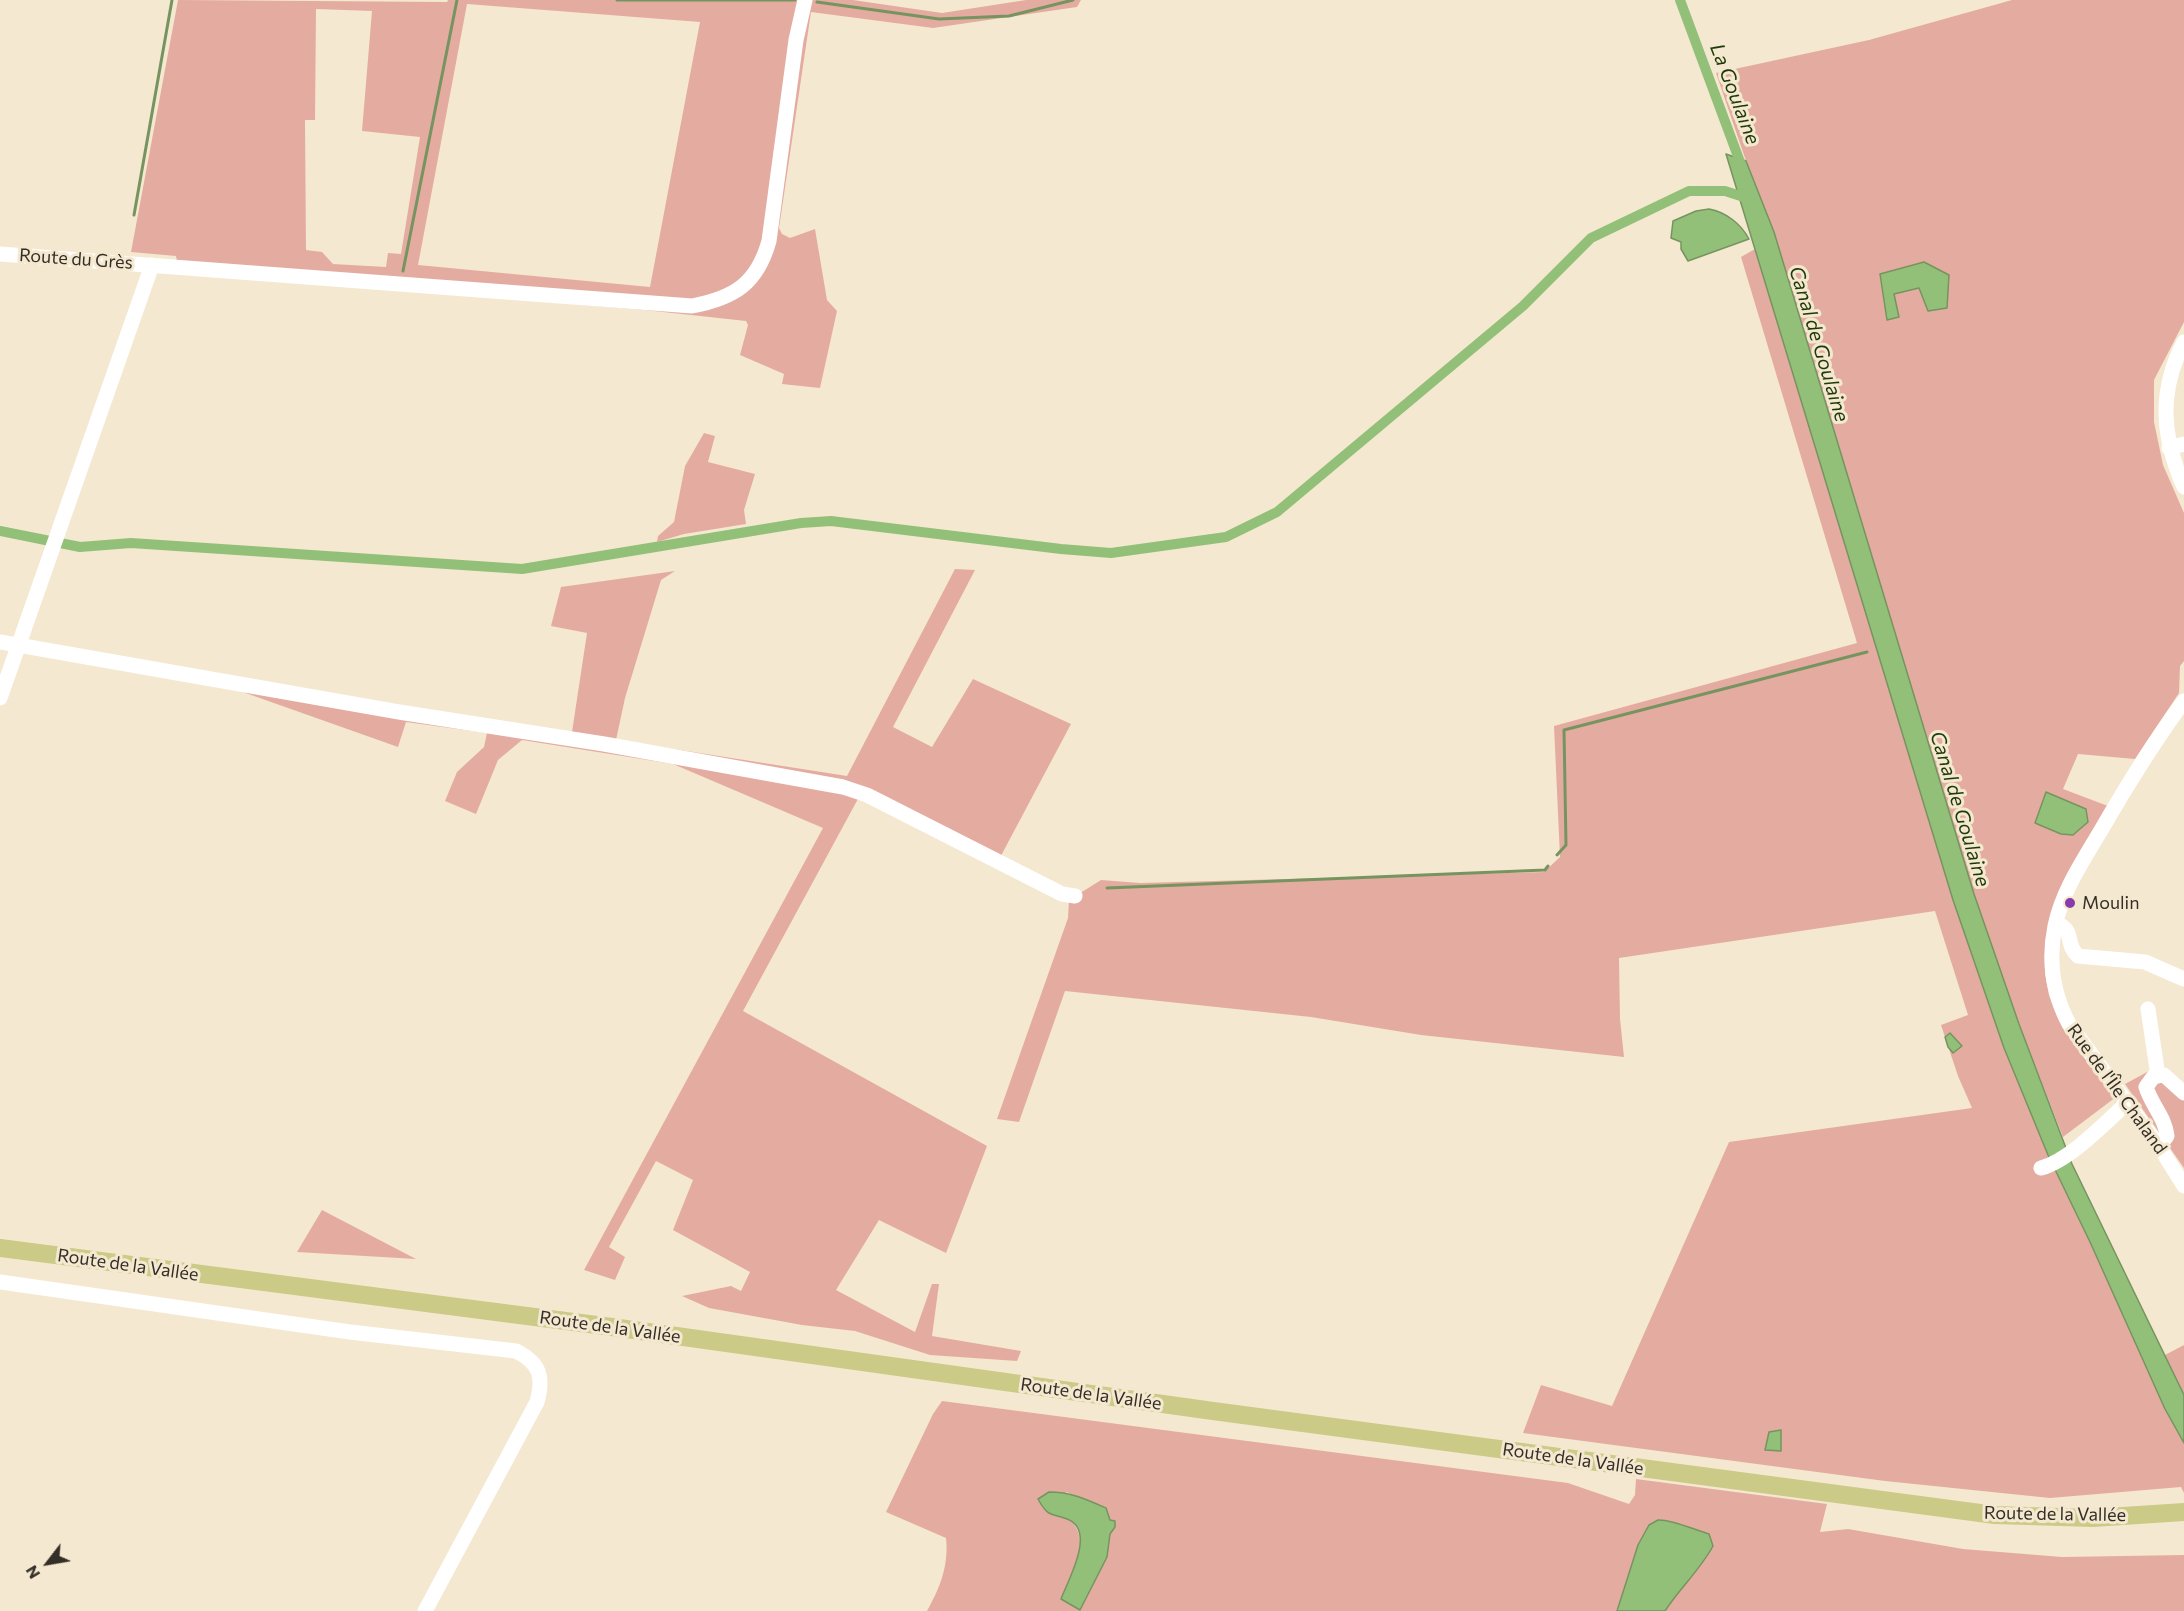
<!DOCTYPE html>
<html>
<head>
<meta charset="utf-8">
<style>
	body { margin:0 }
	#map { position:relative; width:2184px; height:1611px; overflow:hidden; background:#f5e8d0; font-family:Commissioner,sans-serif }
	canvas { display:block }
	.north { position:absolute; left:18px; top:1533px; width:60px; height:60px; -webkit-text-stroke:4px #f5e8d0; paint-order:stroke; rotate:239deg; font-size:16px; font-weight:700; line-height:24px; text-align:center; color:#342f26 }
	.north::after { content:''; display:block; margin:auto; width:21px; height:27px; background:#342f26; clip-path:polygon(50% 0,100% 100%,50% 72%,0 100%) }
</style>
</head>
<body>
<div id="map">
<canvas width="2184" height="1611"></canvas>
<div class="north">N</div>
</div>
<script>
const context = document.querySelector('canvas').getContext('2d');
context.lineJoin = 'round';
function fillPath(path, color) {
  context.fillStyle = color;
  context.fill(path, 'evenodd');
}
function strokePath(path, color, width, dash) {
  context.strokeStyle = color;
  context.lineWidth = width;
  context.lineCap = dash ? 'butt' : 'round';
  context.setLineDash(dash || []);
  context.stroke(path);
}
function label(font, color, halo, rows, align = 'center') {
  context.font = font + ' Commissioner,sans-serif';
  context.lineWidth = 6;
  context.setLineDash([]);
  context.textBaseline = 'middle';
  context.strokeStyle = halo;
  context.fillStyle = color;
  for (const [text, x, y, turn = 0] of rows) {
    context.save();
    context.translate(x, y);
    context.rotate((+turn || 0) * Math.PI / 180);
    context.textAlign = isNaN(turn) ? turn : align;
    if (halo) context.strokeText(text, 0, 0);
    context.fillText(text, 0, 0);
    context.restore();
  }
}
const green = new Path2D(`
	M178 0 447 2 448 0H853L942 13 1026 0H1081L1077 7 933 28 811 12 779 228 782 234 790 238 815 229 827 300 837 311 820 388 782 384 784 374 740 355 748 325 746 321 645 310 179 272 176 256 131 252ZM467 4 700 22 650 287 418 265ZM316 9 372 11 362 131 420 137 401 254 388 253 386 267 333 264 322 252 306 250 305 120H315Z
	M2012 0H2184V322L2154 380V422L2163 465 2184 513V661L2180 666 2179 693 2135 759 2078 754 2063 789 2108 806 2047 945 2045 973 2049 995 2060 1022 2081 1054 2116 1097 2063 1137 2019 1024 1974 894 1774 232 1746 161 1716 73 1869 40Z
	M1755 249 1953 900 2004 1048 2048 1155 2090 1242 2165 1409 2184 1443V1493L2181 1487 2050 1498 1885 1481 1523 1433 1541 1385 1612 1406 1729 1142 1972 1108 1958 1076 1941 1025 1968 1015 1935 911 1619 958 1620 1019 1624 1057 1421 1035 1311 1017 1065 991 1019 1122 997 1119 1068 918 1069 900 1101 880 1140 883 1544 872 1560 857 1554 726 1857 643 1741 257Z
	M704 433 715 436 708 462 755 474 744 510 746 524 684 534 657 542 658 536 674 522 685 466Z
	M955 569 975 570 893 727 932 747 973 679 1071 724 995 867 859 797 743 1011 987 1146 946 1253 879 1220 836 1290 915 1332 932 1284H939L932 1336 1021 1351 1017 1361 930 1355 855 1331 802 1325 709 1308 682 1296 731 1286 741 1291 750 1272 673 1230 693 1180 656 1161 609 1247 625 1257 615 1280 584 1270 823 828 673 764 522 740 498 760 476 814 445 801 457 772 484 747 487 733 406 722 398 747 240 691 383 704 572 732 587 633 551 626 561 587 675 571 661 580 625 698 616 740 847 776Z
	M2149 1071 2184 1098V1168L2125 1084Z
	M322 1210 416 1259 297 1252Z
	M2184 1345V1395L2165 1355Z
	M942 1401 1568 1483 1629 1504 1635 1495 1636 1479 1827 1504 1820 1532 1848 1529 1963 1549 2062 1557 2184 1555V1611H927C940 1588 949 1565 946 1538L886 1512 933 1414ZM1066 1492 1106 1508 1110 1520 1115 1521V1527L1110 1534 1107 1557 1061 1599C1070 1574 1094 1541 1069 1519Z`);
const water = new Path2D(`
	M1726 154 1746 161 1774 232 1974 894 2019 1024 2072 1164 2184 1395V1443L2165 1409 2090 1242 2048 1155 2004 1048 1953 900Z
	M1709 209C1726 212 1741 224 1749 239L1688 261 1681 249V242L1671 238 1673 221 1696 211Z
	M1924 262 1949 275 1947 308 1928 311 1919 288 1894 294 1899 317 1887 320 1880 274Z
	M2046 792 2086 809 2088 822 2073 835 2061 834 2035 823Z
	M1950 1033 1962 1046 1953 1053 1948 1047 1945 1037Z
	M1781 1430V1451L1765 1450 1769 1432Z
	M1049 1492C1071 1492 1086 1499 1106 1508L1110 1520 1115 1521V1527L1110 1534 1107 1557 1080 1610 1061 1599C1068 1580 1097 1530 1067 1519 1050 1513 1048 1517 1038 1499Z
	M1658 1520C1671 1519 1695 1530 1709 1534L1713 1546C1700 1570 1680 1588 1665 1611H1617L1638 1545 1649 1525Z`);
const stream = new Path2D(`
	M617 0H795
	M817 2 939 19 1009 16 1073 0
	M134 215 172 0
	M403 271 457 0
	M1557 855 1566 845 1564 730 1867 652
	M1107 888 1545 870 1548 866`);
const canal = new Path2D(`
	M1680 0 1743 170
	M0 531 80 547 131 543 522 569 801 523 831 521 1061 549 1111 553 1226 537 1277 512 1523 306 1591 238 1689 191H1725L1750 199`);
const minor = new Path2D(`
	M0 254 692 306C734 298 757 284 769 241L796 40 805 0
	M2184 342C2158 392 2162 437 2184 487
	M2169 448 2184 444
	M0 642 399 712 604 744 843 787 867 795 1062 894 1075 896
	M0 698 152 265
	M2184 701C2153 743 2126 787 2100 832 2082 862 2062 892 2055 926 2048 960 2053 994 2069 1024L2159 1146 2184 1186
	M2056 923C2076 930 2064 944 2078 956L2145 962 2184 979
	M2148 1009 2158 1076
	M2159 1146 2167 1136C2165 1117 2152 1106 2146 1087L2154 1076 2164 1075 2184 1093
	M2041 1168C2070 1160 2105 1123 2127 1103
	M0 1282 350 1332 516 1351C540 1363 544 1377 537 1402L425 1611`);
const major = new Path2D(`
	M0 1248 612 1327 1213 1411 1995 1515 2093 1518 2184 1512`);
const markers = [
	[2070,903,6,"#883bab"]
];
const streetNames = [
	["Route du Grès",76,259,4],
	["Rue de l'Île Chaland",2117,1089,54],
	["Route de la Vallée",128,1265,8],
	["Route de la Vallée",610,1327,8],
	["Route de la Vallée",1091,1394,8],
	["Route de la Vallée",1573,1459,8],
	["Route de la Vallée",2055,1514,1]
];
const poiNames = [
	["Moulin",2082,903]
];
const waterNames = [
	["La Goulaine",1735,94,69],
	["Canal de Goulaine",1819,344,73],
	["Canal de Goulaine",1960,809,73]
];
fillPath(green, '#e4aca1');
fillPath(water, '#93c078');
strokePath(water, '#76945f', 1.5);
strokePath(stream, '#76945f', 3);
strokePath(canal, '#93c078', 10);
strokePath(minor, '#fff', 15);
strokePath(major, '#cbca86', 18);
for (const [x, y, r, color] of markers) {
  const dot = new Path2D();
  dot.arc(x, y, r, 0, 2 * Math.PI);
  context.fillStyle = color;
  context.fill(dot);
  strokePath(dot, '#f5e8d0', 2);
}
label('18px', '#342f26', '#f5e8d0', streetNames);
label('18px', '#342f26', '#f5e8d0', poiNames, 'left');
label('italic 20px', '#1d3a06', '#f5e8d0', waterNames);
</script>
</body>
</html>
